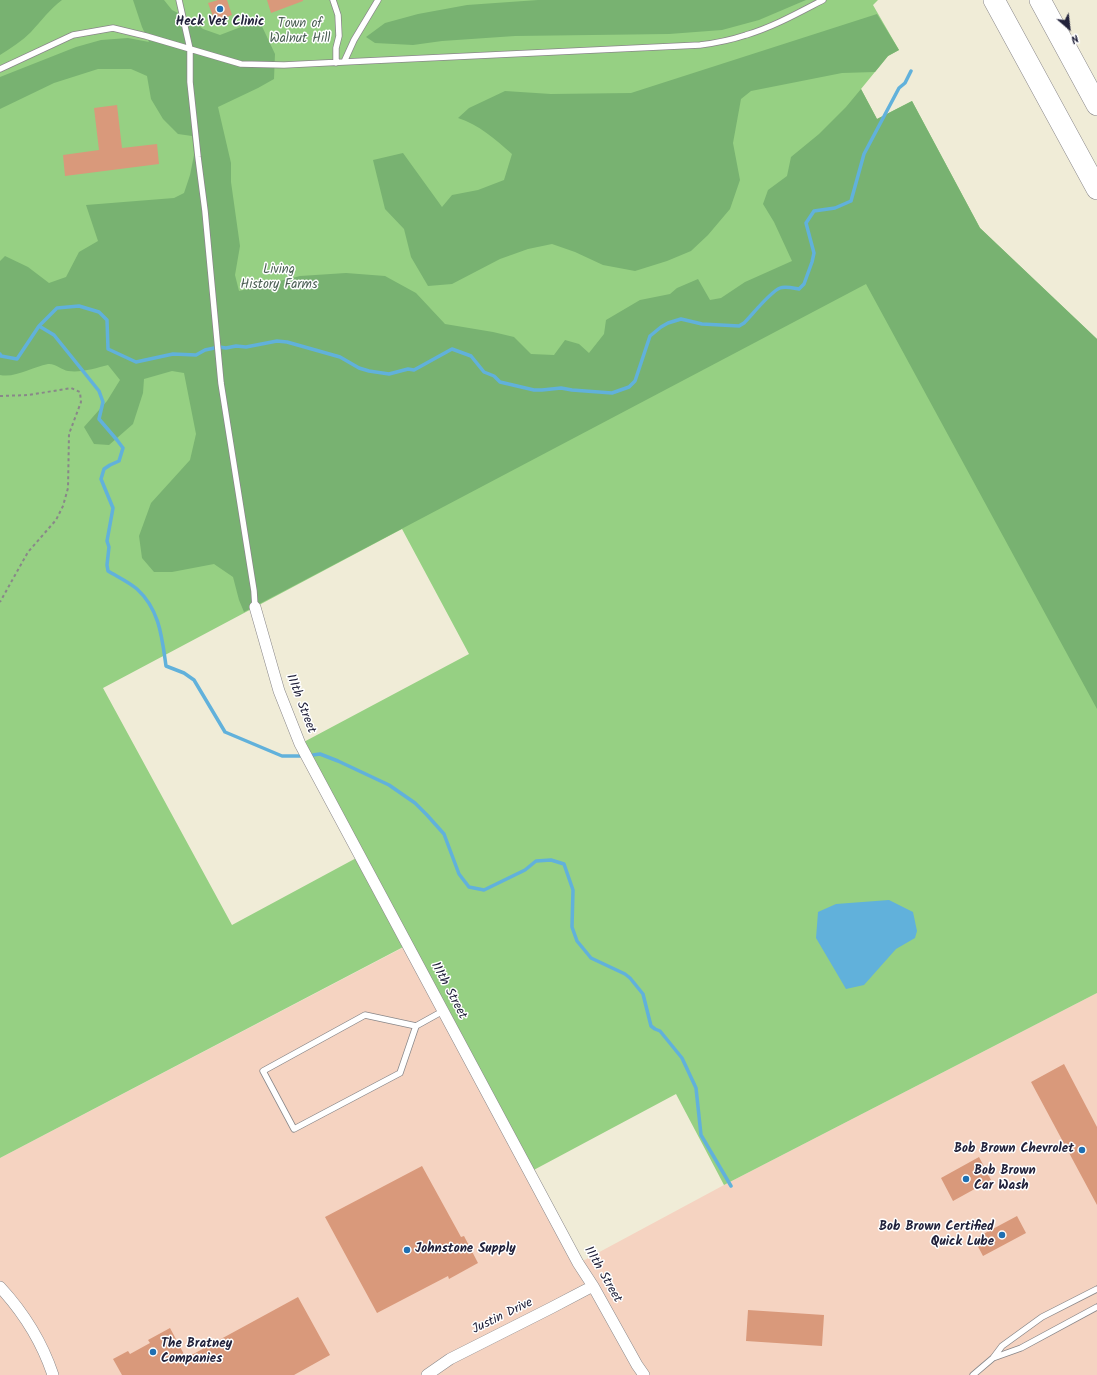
<!DOCTYPE html>
<html>
<head>
<meta charset="utf-8">
<style>
	body { margin:0 }
	#map { position:relative; width:1097px; height:1375px; overflow:hidden; background:#f0ecd7; font-family:Kalam,sans-serif }
	canvas { display:block }
	.north { position:absolute; left:1049px; top:8px; width:40px; height:40px; -webkit-text-stroke:3px #fff; paint-order:stroke; rotate:152deg; font-size:11px; font-weight:700; line-height:16px; text-align:center; color:#22223b }
	.north::after { content:''; display:block; margin:auto; width:14px; height:18px; background:#22223b; clip-path:polygon(50% 0,100% 100%,50% 72%,0 100%) }
</style>
</head>
<body>
<div id="map">
<canvas width="1097" height="1375"></canvas>
<div class="north">N</div>
</div>
<script>
const context = document.querySelector('canvas').getContext('2d');
context.lineJoin = 'round';
function fillPath(path, color) {
  context.fillStyle = color;
  context.fill(path, 'evenodd');
}
function strokePath(path, color, width, dash) {
  context.strokeStyle = color;
  context.lineWidth = width;
  context.lineCap = dash ? 'butt' : 'round';
  context.setLineDash(dash || []);
  context.stroke(path);
}
function label(font, color, halo, rows, align = 'center') {
  context.font = font + ' Kalam,sans-serif';
  context.lineWidth = 3;
  context.setLineDash([]);
  context.textBaseline = 'middle';
  context.strokeStyle = halo;
  context.fillStyle = color;
  for (const [text, x, y, turn = 0] of rows) {
    context.save();
    context.translate(x, y);
    context.rotate((+turn || 0) * Math.PI / 180);
    context.textAlign = isNaN(turn) ? turn : align;
    if (halo) context.strokeText(text, 0, 0);
    context.fillText(text, 0, 0);
    context.restore();
  }
}
const built = new Path2D(`
	M408 945 579 1263 724 1185 1097 993V1375H0V1158Z`);
const green = new Path2D(`
	M0 0H878L873 5 899 50 888 56 861 89 877 119 912 101 980 228 1097 339V993L724 1185 676 1094 530 1172 407 945 0 1158ZM402 529 469 654 300 744 360 856 232 925 103 688Z`);
const forest = new Path2D(`
	M0 0H62C50 9 41 21 31 32 22 41 11 48 0 55Z
	M133 0H164L172 10 192 20 203 29 220 35 259 20 275 54 274 79 258 88 218 107 231 163V182L240 246 235 275 239 291 300 276 346 273 385 276 416 293 445 324 493 332 514 337 531 354 554 355 565 340 579 344 589 353 604 334 606 320 640 300 670 294 677 288 698 279 710 300 721 298 745 282 792 261 774 222 763 204 768 190 787 176 791 157 819 134 846 107 861 89 877 119 912 101 980 228 1097 339V709L866 284 244 612 239 600 233 577 214 564 172 572H154L142 558 139 536 151 503 190 460 196 434 184 373 172 371 144 379 143 393 133 424 109 445 94 444 84 427 107 401 120 380 108 365C96 368 81 373 68 371 62 370 55 363 48 364 32 367 16 378 0 375V261L5 256 28 267 49 283 66 277 79 252 98 241 86 205 174 198 184 193 190 175 194 155 192 136 178 134 163 119 151 99 147 76 131 69H98L54 83 0 109V77L76 47 101 40 128 38 149 42 142 27Z
	M538 0H806L759 20 722 30 669 34 515 36 442 41 413 45 375 43 366 37 385 23 418 14 467 5Z
	M877 14 899 50 888 56 875 72 842 73 751 91 741 99 733 143 740 180 730 209 708 235 691 251 667 261 635 271 603 265 575 252 552 244 528 249 500 259 452 284 428 286 411 257 404 229 385 209 373 160 403 153 442 207 452 195 478 190 504 180 512 154C496 140 478 124 458 118L469 108 505 91 551 94 631 93Z`);
const water = new Path2D(`
	M889 900 913 912 917 931 915 938 896 949 864 985 846 989 816 938 818 912 836 904Z`);
const stream = new Path2D(`
	M39 326 54 335 99 391 103 402 99 419 117 440 123 448 119 461 110 465 104 469 101 479 113 508 107 541 109 547 107 565 108 571C118 577 129 582 137 589 160 610 162 638 166 666L184 673 194 680 225 732 282 756H300
	M0 354 1 356 17 359 39 326 57 308 79 306 99 312 107 320 108 349 136 362 173 354 196 355 205 350 219 347 226 348 236 346 246 347 277 341 287 342 340 357 359 368 369 371 389 374 408 369 414 370 452 349 471 356 484 372 494 376 500 382 534 390H542L561 388 572 390 612 393 629 387 635 381 650 336 661 327 668 323 681 319 702 324 739 326 744 323C752 315 770 292 780 288 785 286 793 288 799 289L804 284 812 262 814 253 806 223 814 211 835 208 851 201 864 154 899 88 905 83 911 71
	M313 755 320 754 338 761 389 785 415 803 427 815 444 834 459 874 469 887 484 890 525 870 536 861 551 860 564 864 573 890 572 927 577 941 591 958 625 974 630 978 643 994 651 1026 655 1029 660 1031 682 1058 696 1088 701 1135 731 1186`);
const building = new Path2D(`
	M218 0H227L232 15 215 22 208 3Z
	M267 0H303V1L271 13Z
	M117 105 122 148 157 144 159 164 65 176 63 155 99 150 94 108Z
	M1064 1064 1097 1127V1205L1031 1082Z
	M979 1157 991 1180 953 1201 941 1178Z
	M422 1166 461 1237 464 1236 478 1263 449 1279 448 1276 377 1313 325 1217Z
	M1017 1216 1026 1233 983 1256 974 1239Z
	M298 1297 330 1355 294 1375H122L113 1359 128 1351 130 1354 150 1343 148 1340 170 1328 186 1358Z
	M748 1310 824 1315 822 1346 746 1341Z`);
const path = new Path2D(`
	M0 396 29 395 71 388 80 392 81 402 69 434 68 488 63 506 56 520 28 552 0 602`);
const lane = new Path2D(`
	M179 0 190 49V82L198 157 205 211 221 383 254 591 255 607
	M333 0 338 15 339 36 336 48V63
	M344 62 700 45C716 43 731 40 746 35 773 27 798 13 823 0
	M0 69 73 35 113 28 146 36 241 64 284 65 344 62 354 40 378 0
	M416 1026 365 1015 263 1071 294 1129 400 1073 416 1026 443 1011
	M993 1358 1021 1348 1097 1307
	M973 1375 993 1358 1002 1346 1042 1317 1097 1289`);
const street = new Path2D(`
	M255 607 279 691 300 744 578 1263 593 1286 637 1365 644 1375
	M0 1287C24 1313 42 1342 53 1375
	M427 1375 450 1359 551 1308 593 1286`);
const highway = new Path2D(`
	M994 0 1097 189
	M1040 0 1097 105`);
const markers = [
	[220,9,4,"#1f6fb2"],
	[1082,1150,4,"#1f6fb2"],
	[966,1179,4,"#1f6fb2"],
	[1002,1235,4,"#1f6fb2"],
	[407,1250,4,"#1f6fb2"],
	[153,1352,4,"#1f6fb2"]
];
const poiNames = [
	["Heck Vet Clinic",220,23,"center"],
	["Bob Brown Chevrolet",1074,1150,"right"],
	["Bob Brown",974,1172],
	["Car Wash",974,1187],
	["Bob Brown Certified",994,1228,"right"],
	["Quick Lube",994,1243,"right"],
	["Johnstone Supply",415,1250],
	["The Bratney",161,1345],
	["Companies",161,1360]
];
const parkNames = [
	["Town of",300,25],
	["Walnut Hill",300,40],
	["Living",279,271],
	["History Farms",279,286]
];
const streetNames = [
	["111th Street",300,704,69],
	["111th Street",448,991,62],
	["111th Street",602,1275,60],
	["Justin Drive",503,1317,-26]
];
fillPath(built, '#f5d3c1');
fillPath(green, '#96d083');
fillPath(forest, '#78b271');
fillPath(water, '#61b1db');
strokePath(stream, '#61b1db', 3.5);
fillPath(building, '#d9997b');
strokePath(lane, '#898789', 7);
strokePath(street, '#898789', 12);
strokePath(highway, '#898789', 22);
strokePath(path, '#898789', 2, [3, 3]);
strokePath(lane, '#fff', 5.5);
strokePath(street, '#fff', 11);
strokePath(highway, '#fff', 21);
for (const [x, y, r, color] of markers) {
  const dot = new Path2D();
  dot.arc(x, y, r, 0, 2 * Math.PI);
  context.fillStyle = color;
  context.fill(dot);
  strokePath(dot, '#fff', 1.5);
}
label('bold 13px', '#22223b', '#fff', poiNames, 'left');
label('13px', '#4b5f54', '#fff', parkNames);
label('13px', '#22223b', '#fff', streetNames);
</script>
</body>
</html>
